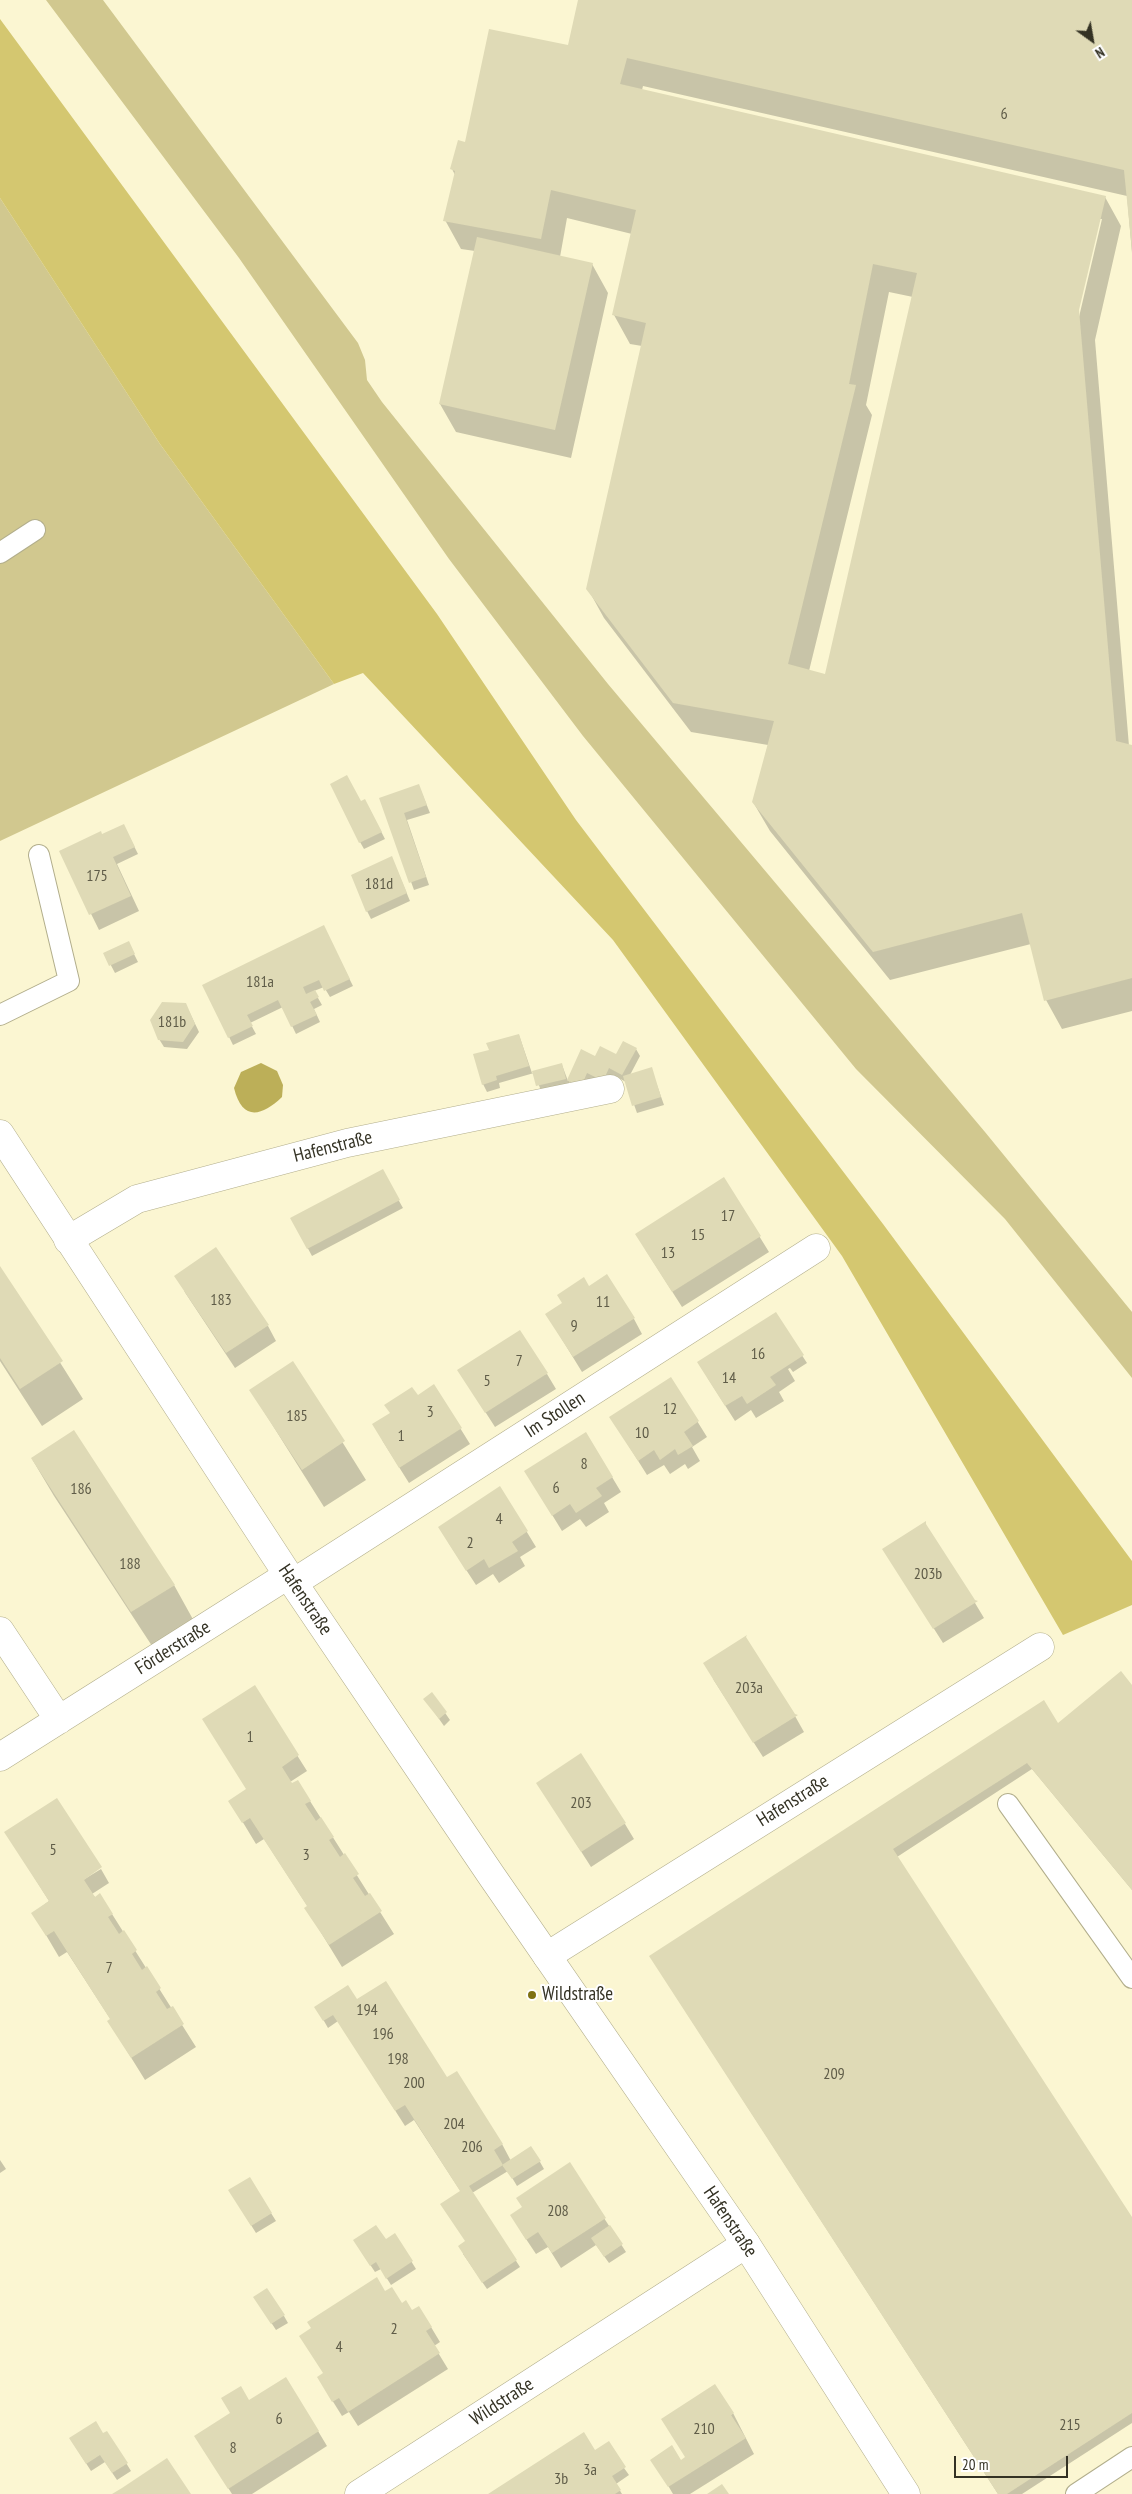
<!DOCTYPE html>
<html>
<head>
<meta charset="utf-8">
<style>
	body { margin:0 }
	#map { position:relative; width:1132px; height:2494px; overflow:hidden; background:#fbf6d2; font-family:"PT Sans Narrow",sans-serif }
	canvas { display:block }
	.north { position:absolute; left:1067px; top:15px; width:50px; height:50px; -webkit-text-stroke:4px #fff; paint-order:stroke; rotate:148deg; font-size:14px; font-weight:700; line-height:20px; text-align:center; color:#343224 }
	.north::after { content:''; display:block; margin:auto; width:18px; height:22px; background:#343224; clip-path:polygon(50% 0,100% 100%,50% 72%,0 100%) }
	.scale { position:absolute; left:954px; top:2456px; width:114px; height:22px; box-sizing:border-box; border:2px solid #343224; border-top:0; padding-left:6px; font-size:15px; line-height:18px; white-space:nowrap; color:#343224; -webkit-text-stroke:4px #fff; paint-order:stroke }
</style>
</head>
<body>
<div id="map">
<canvas width="1132" height="2494"></canvas>
<div class="north">N</div>
<div class="scale">20 m</div>
</div>
<script>
const context = document.querySelector('canvas').getContext('2d');
context.lineJoin = 'round';
function fillPath(path, color) {
  context.fillStyle = color;
  context.fill(path, 'evenodd');
}
function strokePath(path, color, width, dash) {
  context.strokeStyle = color;
  context.lineWidth = width;
  context.lineCap = dash ? 'butt' : 'round';
  context.setLineDash(dash || []);
  context.stroke(path);
}
function label(font, color, halo, rows, align = 'center') {
  context.font = font + ' "PT Sans Narrow",sans-serif';
  context.lineWidth = 4;
  context.setLineDash([]);
  context.textBaseline = 'middle';
  context.strokeStyle = halo;
  context.fillStyle = color;
  for (const [text, x, y, turn = 0] of rows) {
    context.save();
    context.translate(x, y);
    context.rotate((+turn || 0) * Math.PI / 180);
    context.textAlign = isNaN(turn) ? turn : align;
    if (halo) context.strokeText(text, 0, 0);
    context.fillText(text, 0, 0);
    context.restore();
  }
}
const green = new Path2D(`
	M46 0H103L358 343 365 360 367 380 382 402 608 684 985 1132 1132 1312V1378L1005 1219 856 1069 583 736 449 559 239 258Z
	M0 198 160 444 334 684 0 841Z`);
const forest = new Path2D(`
	M0 19 437 614 576 820 883 1224 1132 1561V1605L1063 1635 842 1256 613 940 363 673 334 684 160 444 0 198Z`);
const water = new Path2D(`
	M261 1063 277 1071 283 1085 282 1097C261 1117 242 1121 234 1088L241 1072Z`);
const shadow = new Path2D(`
	M579 0H1132V253L1127 196 643 86 642 90 1105 197 1121 226 1095 340 1129 746H1132V1011L1062 1029 1046 1000 1031 944 890 980 770 831 753 802 768 745 691 732 604 618 588 589 642 346 630 344 614 315 632 234 567 218 560 257 592 264 608 293 571 458 456 432 440 404 475 251 461 249 445 220 455 175 452 169 466 143 569 46ZM1099 219H1102L1079 317 1076 316ZM889 292 913 297 826 675 809 671 872 415 866 405Z
	M419 786 430 813 407 820 429 885 414 890 381 799Z
	M360 802 369 808 385 839 364 849 360 842Z
	M127 832 138 854 117 864 139 911 99 930 60 851 102 836Z
	M395 865 410 901 371 919 367 911Z
	M327 934 353 986 330 997 324 987 314 991 322 1005 314 1009 320 1022 296 1034 283 1007 250 1023 256 1034 233 1045 204 986Z
	M132 950 138 962 115 973 105 954Z
	M189 1011 199 1032 187 1049 164 1047 159 1039Z
	M519 1035 532 1073 562 1065 568 1081 582 1051 596 1058 617 1056 636 1049 640 1056 630 1075 651 1068 664 1105 637 1113 626 1082 613 1075 607 1087H573L569 1081 570 1086 542 1093 534 1073 499 1083 500 1088 487 1092 483 1084 490 1051Z
	M382 1171 403 1208 312 1256 292 1219Z
	M724 1179 769 1252 682 1307 645 1249Z
	M0 1267 83 1399 42 1426 0 1361Z
	M589 1288 634 1319 642 1334 582 1372 547 1315Z
	M184 1291 268 1326 276 1341 235 1368Z
	M775 1314 807 1363 793 1372 790 1368 788 1369 795 1381 779 1392 784 1401 756 1418 751 1410 735 1421 707 1377Z
	M293 1363 366 1480 324 1507 251 1391Z
	M547 1374 556 1389 495 1427 468 1385Z
	M671 1379 707 1437 692 1447 700 1461 688 1469 685 1464 670 1474 664 1465 647 1475 620 1432Z
	M434 1386 470 1444 409 1483 382 1440 417 1397Z
	M32 1459 174 1585 195 1623 154 1649 54 1496Z
	M612 1477 621 1492 604 1503 609 1512 586 1527 580 1519 562 1531 535 1487Z
	M500 1488 536 1547 520 1557 525 1566 499 1583 493 1574 476 1585 448 1542Z
	M893 1564 975 1603 984 1618 943 1643Z
	M713 1679 795 1716 804 1732 763 1757Z
	M254 1687 307 1771 290 1782 310 1801 394 1934 342 1967 306 1908 308 1907 264 1839 256 1844 230 1801 247 1790Z
	M1132 1687V1890L1032 1769 897 1857 1132 2219V2423L1022 2494H998L655 1964 1058 1724Z
	M432 1694 450 1720 444 1726 425 1699Z
	M547 1798 625 1824 634 1839 591 1867Z
	M15 1847 83 1880 101 1869 109 1883 92 1894 112 1914 196 2047 145 2080 109 2022 111 2020 67 1952 59 1957 33 1913 49 1901Z
	M356 2002 447 2079 502 2144 511 2161 540 2162 544 2169 517 2186 508 2171 472 2193 520 2267 487 2289 463 2254 466 2242 461 2192 414 2120 405 2126 338 2021 328 2028 316 2007Z
	M0 2160 6 2169 0 2173Z
	M569 2164 626 2252 609 2263 596 2245 561 2268 548 2247 536 2254 520 2230 523 2207Z
	M249 2178 276 2221 256 2233 234 2198Z
	M395 2235 416 2269 391 2285 381 2269 375 2272 359 2248 386 2241Z
	M385 2293 431 2327 440 2342 434 2346 448 2369 358 2426 349 2412 342 2416 327 2392 324 2374Z
	M259 2304 284 2316 288 2323 276 2330Z
	M249 2402 318 2431 327 2446 252 2494H232L205 2451Z
	M733 2413 754 2454 690 2494H673L666 2482 681 2462Z
	M107 2432 131 2471 117 2480 105 2462 91 2471 75 2446Z
	M595 2452 624 2468 629 2475 616 2484 622 2494H489Z`);
const building = new Path2D(`
	M578 0H1132V251L1124 170 627 58 620 84 1106 196 1079 310 1116 741 1132 745V978L1044 1001 1022 913 873 952 752 802 774 721 673 703 586 589 646 323 612 315 636 210 551 190 541 239 443 221 455 171 450 169 458 140 465 142 489 29 568 45ZM873 264 917 273 825 674 788 664 856 385 849 384Z
	M477 237 593 263 555 430 439 404Z
	M347 775 361 801 365 799 382 832 359 843 330 784Z
	M419 784 427 805 404 813 426 877 409 883 379 798Z
	M124 824 135 847 113 857 131 896 89 915 59 851 101 831 102 834Z
	M392 856 407 893 366 912 351 875Z
	M324 925 350 979 324 991 319 980 303 987 306 994 315 990 319 997 310 1002 317 1015 291 1027 278 1000 247 1015 253 1026 228 1038 202 985Z
	M129 941 135 954 109 966 103 953Z
	M162 1002 186 1003 195 1024 183 1042 158 1040 150 1020Z
	M519 1034 529 1066 496 1076 497 1080 482 1085 473 1054 489 1050 486 1043Z
	M623 1041 637 1048 622 1075 609 1068 603 1081 587 1073 581 1087 567 1080 581 1049 595 1056 600 1046 616 1054Z
	M562 1063 566 1079 536 1086 532 1071Z
	M652 1067 661 1097 632 1106 623 1076Z
	M383 1169 400 1200 307 1249 290 1218Z
	M724 1177 761 1236 672 1292 635 1234Z
	M216 1247 269 1325 226 1353 174 1276Z
	M0 1266 63 1361 20 1389 0 1358Z
	M607 1274 635 1318 573 1357 545 1314 562 1303 557 1295 584 1277 589 1286Z
	M776 1312 804 1355 770 1377 776 1385 747 1404 742 1396 725 1406 697 1362Z
	M520 1330 548 1373 485 1413 457 1370Z
	M293 1361 345 1441 302 1470 249 1390Z
	M671 1377 699 1421 684 1432 693 1446 678 1455 675 1449 660 1460 654 1450 638 1461 609 1417Z
	M434 1384 462 1428 399 1468 372 1424 390 1413 384 1405 412 1387 418 1395Z
	M74 1430 175 1585 131 1612 31 1458Z
	M586 1432 613 1477 596 1488 602 1496 576 1513 570 1504 552 1516 524 1471Z
	M500 1486 528 1531 512 1542 518 1551 489 1568 484 1559 466 1571 438 1527Z
	M926 1521V1524L975 1600 978 1601 933 1629 882 1549Z
	M747 1635 746 1637 795 1714 798 1715 753 1743 703 1663Z
	M1121 1671 1132 1685V1890L1027 1763 893 1849 1132 2217V2413L1007 2494H998L649 1956 1044 1700 1058 1723Z
	M255 1685 299 1755 282 1767 292 1783 298 1780 311 1801 305 1804 316 1821 321 1817 334 1837 329 1840 340 1857 345 1853 359 1874 353 1878 365 1896 370 1893 382 1911 329 1945 304 1908 307 1906 250 1818 242 1823 228 1801 246 1789 202 1719Z
	M432 1692 447 1712 439 1719 423 1699Z
	M581 1753 626 1823 581 1852 536 1783Z
	M57 1798 102 1867 84 1880 95 1897 100 1893 113 1914 108 1917 119 1934 124 1930 137 1950 132 1954 142 1970 147 1966 161 1988 156 1992 167 2009 173 2006 184 2024 131 2058 107 2021 110 2019 54 1931 46 1936 31 1913 49 1901 4 1832Z
	M386 1981 447 2077 457 2071 503 2144 494 2150 503 2165 469 2186 517 2260 482 2283 458 2246 465 2241 440 2204 460 2191 405 2105 395 2111 333 2015 323 2021 314 2007 348 1985 357 1999Z
	M531 2146 541 2161 512 2179 502 2165Z
	M570 2162 606 2218 552 2253 538 2232 526 2240 510 2215 522 2207 516 2198Z
	M250 2177 272 2213 251 2226 228 2190Z
	M376 2225 386 2239 395 2233 413 2261 386 2279 376 2262 370 2266 353 2240Z
	M610 2225 623 2244 604 2257 591 2238Z
	M377 2277 385 2291 392 2287 402 2303 406 2300 412 2310 419 2306 432 2327 426 2331 440 2353 348 2412 339 2398 332 2402 317 2377 323 2373 299 2336 311 2328 307 2322Z
	M267 2288 285 2315 271 2324 253 2297Z
	M286 2377 319 2431 228 2489 194 2436 230 2413 221 2398 241 2386 249 2400Z
	M715 2384 734 2413 731 2415 746 2438 668 2487 650 2460 672 2445 681 2460 685 2457 661 2419Z
	M96 2421 103 2433 107 2431 128 2463 112 2473 100 2455 86 2464 69 2438Z
	M584 2432 595 2450 609 2441 626 2467 612 2476 621 2490 615 2494H488Z
	M167 2458 191 2494H112L122 2488Z
	M722 2484 729 2494H707Z`);
const service = new Path2D(`
	M0 553 35 530
	M0 1015 69 981 39 855
	M1008 1804 1132 1978
	M1076 2494 1132 2457`);
const minor = new Path2D(`
	M68 1240 137 1199 347 1143 610 1089
	M293 1583 816 1248
	M0 1631 59 1720
	M0 1757 288 1575
	M547 1956 1040 1647
	M359 2494 746 2244`);
const tertiary = new Path2D(`
	M0 1134 288 1575 491 1875 746 2244 906 2494`);
const markers = [
	[532,1995,5,"#7f7112"]
];
const numberNames = [
	["6",1004,114],
	["175",97,876],
	["181d",379,884],
	["181a",260,982],
	["181b",172,1022],
	["17",728,1216],
	["15",698,1235],
	["13",668,1253],
	["183",221,1300],
	["11",603,1302],
	["9",574,1326],
	["16",758,1354],
	["7",519,1361],
	["14",729,1378],
	["5",487,1381],
	["12",670,1409],
	["3",430,1412],
	["185",297,1416],
	["10",642,1433],
	["1",401,1436],
	["8",584,1464],
	["6",556,1488],
	["186",81,1489],
	["4",499,1519],
	["2",470,1543],
	["188",130,1564],
	["203b",928,1574],
	["203a",749,1688],
	["1",250,1737],
	["203",581,1803],
	["5",53,1850],
	["3",306,1855],
	["7",109,1968],
	["194",367,2010],
	["196",383,2034],
	["198",398,2059],
	["209",834,2074],
	["200",414,2083],
	["204",454,2124],
	["206",472,2147],
	["208",558,2211],
	["2",394,2329],
	["4",339,2347],
	["6",279,2419],
	["215",1070,2425],
	["210",704,2429],
	["8",233,2448],
	["3a",590,2470],
	["3b",561,2479]
];
const streetNames = [
	["Hafenstraße",333,1147,-14],
	["Im Stollen",555,1415,-33],
	["Hafenstraße",305,1600,56],
	["Förderstraße",173,1648,-32],
	["Hafenstraße",793,1801,-32],
	["Hafenstraße",730,2222,56],
	["Wildstraße",502,2402,-33]
];
const poiNames = [
	["Wildstraße",542,1995]
];
fillPath(green, '#d1c88f');
fillPath(forest, '#d4c770');
fillPath(water, '#bcaf58');
fillPath(shadow, '#0003');
fillPath(building, '#dfdab6');
strokePath(service, '#b2ae8c', 22);
strokePath(minor, '#b2ae8c', 29);
strokePath(tertiary, '#b2ae8c', 29);
strokePath(service, '#fff', 20);
strokePath(minor, '#fff', 28);
strokePath(tertiary, '#fff', 28);
for (const [x, y, r, color] of markers) {
  const dot = new Path2D();
  dot.arc(x, y, r, 0, 2 * Math.PI);
  context.fillStyle = color;
  context.fill(dot);
  strokePath(dot, '#fff', 2);
}
label('16px', '#5f5c48', null, numberNames);
label('19px', '#343224', '#fff', streetNames);
label('19px', '#343224', '#fff', poiNames, 'left');
</script>
</body>
</html>
